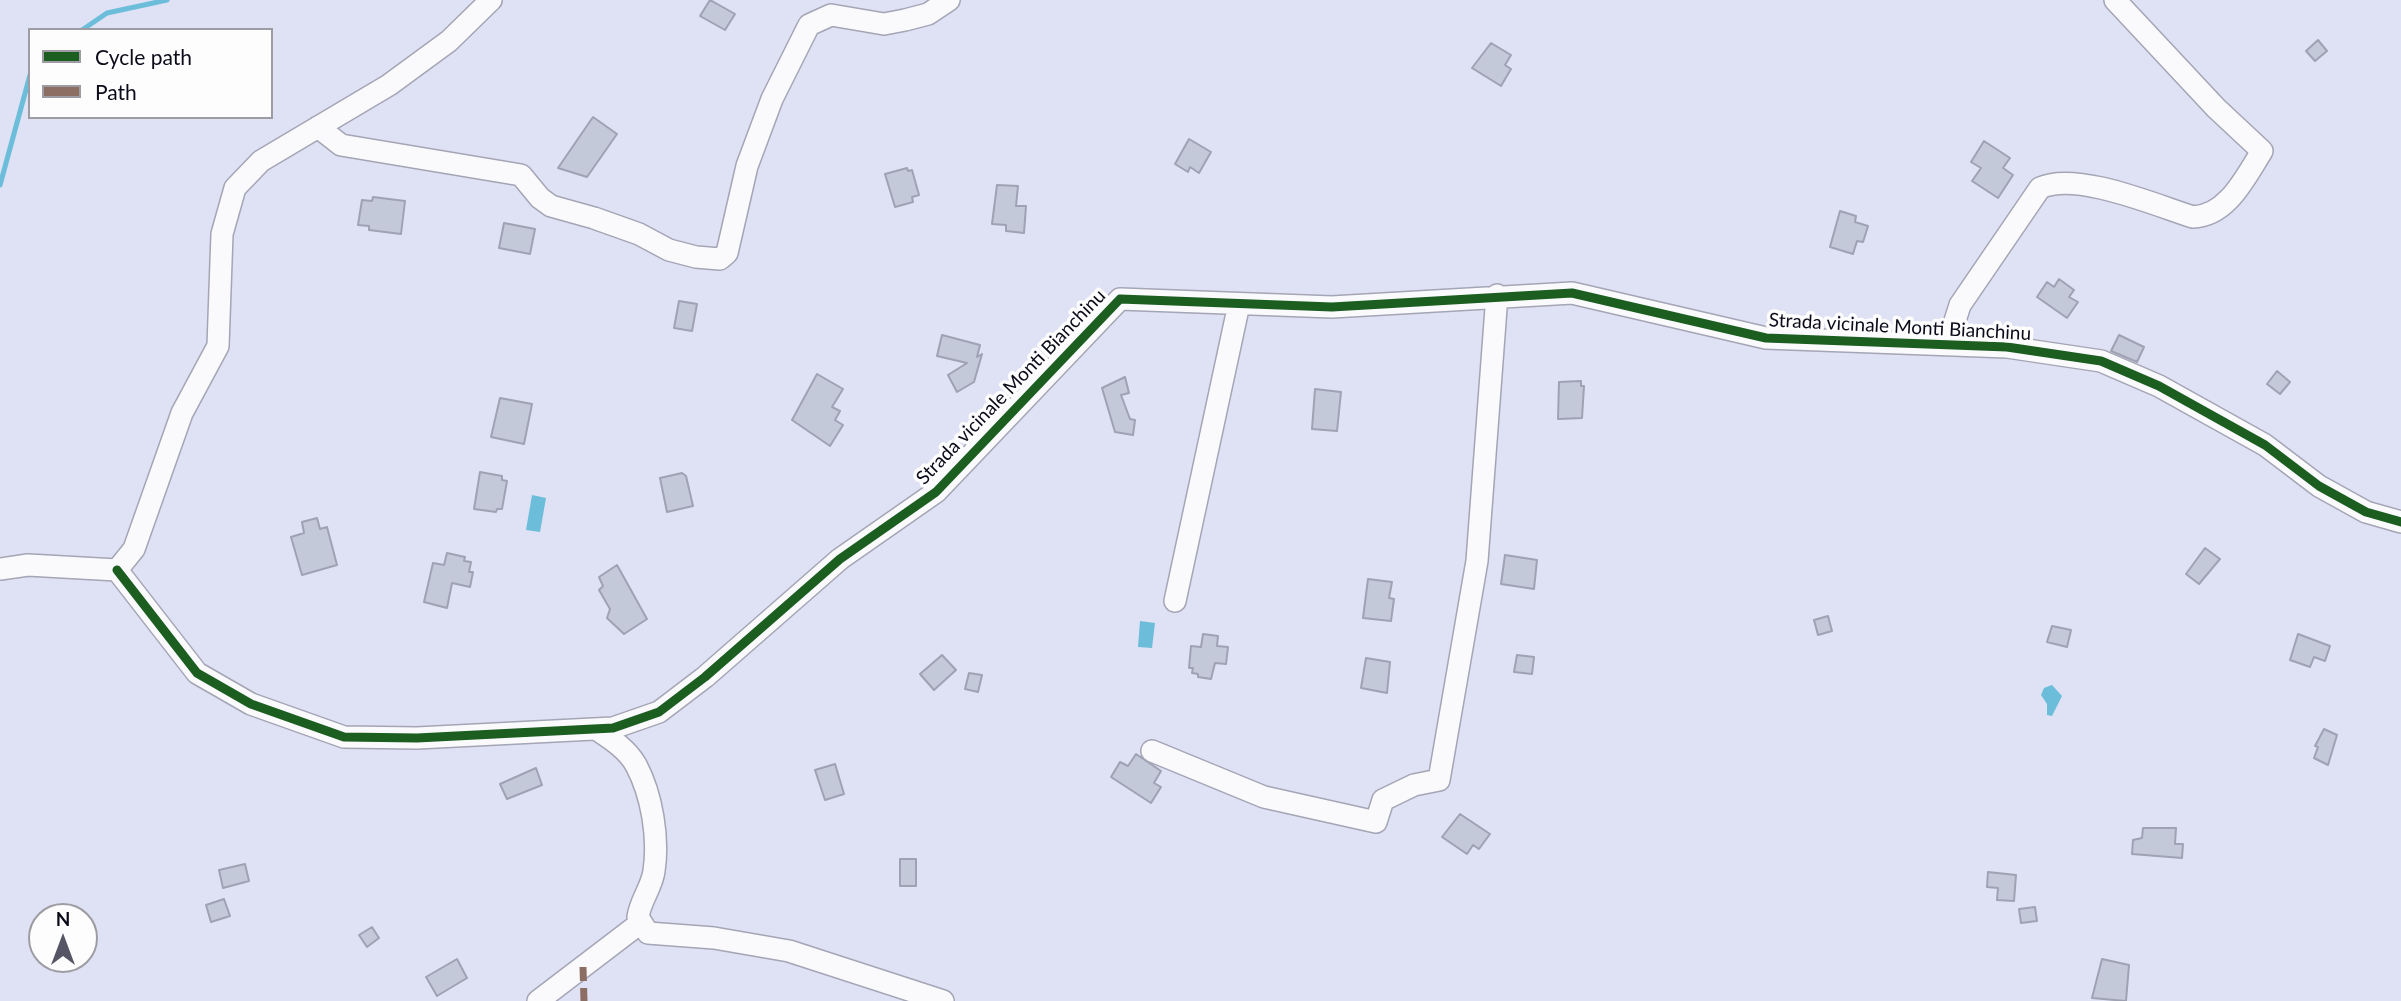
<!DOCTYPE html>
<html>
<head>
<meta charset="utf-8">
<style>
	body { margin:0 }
	#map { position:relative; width:2401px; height:1001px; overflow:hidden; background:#dfe1f4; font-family:Lato,sans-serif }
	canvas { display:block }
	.legend { position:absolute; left:28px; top:28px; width:245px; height:91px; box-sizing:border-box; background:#fdfdfd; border:2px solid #9c9ca2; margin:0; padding:9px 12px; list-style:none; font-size:21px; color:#0a0a19 }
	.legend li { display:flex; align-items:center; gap:14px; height:35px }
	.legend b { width:35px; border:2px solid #9c9ca2 }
	.north { position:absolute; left:28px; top:903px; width:70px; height:70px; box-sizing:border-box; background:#fdfdfd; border:2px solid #9c9ca2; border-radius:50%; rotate:0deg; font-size:19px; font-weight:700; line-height:28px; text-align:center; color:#0a0a19 }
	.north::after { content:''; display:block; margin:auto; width:24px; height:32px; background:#556; clip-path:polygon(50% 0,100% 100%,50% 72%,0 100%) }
</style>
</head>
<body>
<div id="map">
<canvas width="2401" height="1001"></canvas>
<ul class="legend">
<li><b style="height:9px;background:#1b5e20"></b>Cycle path</li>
<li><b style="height:9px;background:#8d6e63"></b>Path</li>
</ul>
<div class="north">N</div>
</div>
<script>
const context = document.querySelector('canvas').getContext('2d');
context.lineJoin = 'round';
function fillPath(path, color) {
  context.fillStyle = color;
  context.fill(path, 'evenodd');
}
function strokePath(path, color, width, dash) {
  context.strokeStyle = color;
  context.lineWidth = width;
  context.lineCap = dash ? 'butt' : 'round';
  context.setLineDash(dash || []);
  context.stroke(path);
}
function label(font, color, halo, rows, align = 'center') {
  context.font = font + ' Lato,sans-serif';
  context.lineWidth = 7;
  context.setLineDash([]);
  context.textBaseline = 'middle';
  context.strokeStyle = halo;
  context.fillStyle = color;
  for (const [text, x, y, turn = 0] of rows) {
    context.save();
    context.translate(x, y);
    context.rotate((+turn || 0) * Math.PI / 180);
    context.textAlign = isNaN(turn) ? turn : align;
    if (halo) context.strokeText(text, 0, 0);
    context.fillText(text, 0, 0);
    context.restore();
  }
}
const water = new Path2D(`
	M532 495 546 498 540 532 526 530Z
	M1140 621 1155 623 1152 648 1138 647Z
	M2052 685 2062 696 2052 716 2047 715V704L2041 695 2044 688Z`);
const stream = new Path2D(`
	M82 30 107 13 167 0
	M0 185 30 75`);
const building = new Path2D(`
	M710 0 735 14 725 30 700 16Z
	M2318 40 2327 51 2315 61 2306 51Z
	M1491 43 1511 55 1505 65 1511 69 1501 86 1472 68Z
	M593 117 617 134 587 177 558 168Z
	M1189 139 1211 152 1199 173 1190 167 1188 172 1175 164Z
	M1984 141 2010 158 2003 168 2013 175 1998 198 1972 181 1981 168 1971 162Z
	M907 168 908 171 912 170 919 195 912 197 913 202 895 207 885 174Z
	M997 185 1018 186 1016 206H1026L1024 233 1006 231V225L992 224Z
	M373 197 405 201 401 234 369 230V226L358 225 362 200 372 201Z
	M1840 211 1856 216 1855 222 1868 226 1863 242 1857 241 1853 254 1830 247Z
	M504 223 535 229 530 254 499 248Z
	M2059 279 2074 290 2069 297 2078 302 2067 318 2037 297 2047 282 2054 287Z
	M679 301 697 304 692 331 674 328Z
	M942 335 980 345 977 357 982 354 974 382 957 392 948 375 967 363 937 356Z
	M2119 335 2144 347 2137 362 2111 351Z
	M2277 371 2290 382 2280 394 2267 384Z
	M817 374 843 389 832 407 840 411 835 420 843 425 830 446 792 420Z
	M1125 377 1129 393 1121 395 1130 419 1135 420 1133 435 1115 432 1102 388Z
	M1581 381V386H1584L1582 418 1558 419 1559 382Z
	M1315 389 1341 392 1337 431 1312 429Z
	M500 398 532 404 524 444 491 437Z
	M480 472 502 476V480L507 481 502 509H497L496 512 474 509Z
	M682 473 686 476 693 506 667 512 660 478Z
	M317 518 320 529 327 527 337 565 302 575 291 537 304 533 302 522Z
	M2205 548 2220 559 2199 584 2186 574Z
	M447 553 465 557 464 561 471 562 469 572H473L470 587 452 583 447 608 424 602 433 563 444 565Z
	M1505 555 1537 560 1534 589 1501 584Z
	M617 565 647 619 624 634 607 618 610 609 599 590 603 586 599 577Z
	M1368 579 1392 582 1389 598 1394 599 1391 621 1363 618Z
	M1828 616 1832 631 1818 635 1814 620Z
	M2052 626 2071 630 2067 647 2047 642Z
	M1203 634 1218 636 1217 646 1228 647 1226 664 1215 663 1211 679 1198 677V674L1192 673 1193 668H1189L1191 646 1201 647Z
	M2298 634 2330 646 2325 661 2314 657 2310 667 2290 660Z
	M942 655 956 670 934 690 920 674Z
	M1517 655 1534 657 1532 674 1514 672Z
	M1366 658 1390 662 1387 693 1361 688Z
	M969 673 982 675 978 692 965 689Z
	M2324 729 2337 735 2328 765 2314 758 2318 747 2315 746Z
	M1136 754 1161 771 1154 783 1161 787 1151 803 1111 777 1120 762 1128 766Z
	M835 764 844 794 825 800 815 770Z
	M536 768 542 785 507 799 500 784Z
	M1460 814 1490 834 1479 849 1473 845 1467 854 1442 837Z
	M2143 828H2176L2175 844H2183L2182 858 2132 854 2133 840 2142 838Z
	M900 859H916V886H900Z
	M245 864 249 881 223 888 219 870Z
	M1988 872 2016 875 2014 901 1997 900 1998 888 1987 887Z
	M224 899 230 916 211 922 206 905Z
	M2035 907 2037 921 2021 923 2019 909Z
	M372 927 379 938 367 947 359 935Z
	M457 959 467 978 437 996 426 977Z
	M2102 959 2129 965 2126 1001 2092 998Z`);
const minor = new Path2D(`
	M318 127 341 145 521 175 540 198 551 206 594 218 639 234 669 250 696 257 720 259 727 253 747 166 772 99 809 25 831 15 884 24 905 20 928 14 949 0
	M1948 343 1960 305 2040 188C2076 171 2155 205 2193 217 2227 216 2245 178 2262 151L2216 108 2115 0
	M0 569 28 565 117 570
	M117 570 197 673 251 704 344 737 417 738 613 728 659 712 705 677 840 559 936 492 1120 299 1332 307 1572 293 1766 338 2007 347 2101 361 2159 386 2265 445 2319 486 2366 512 2401 522
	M117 570 134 549 182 413 218 346 222 234 235 188 261 161 389 85 449 41 491 0
	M1175 601 1239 304
	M596 729C611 739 627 749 636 765 652 795 659 838 654 871 652 887 640 901 638 917L648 933 714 938 789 951 943 1001
	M1152 751 1264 797 1376 822 1383 800 1414 785 1439 780 1477 561 1497 295
	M538 1001 639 924`);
const quiet = new Path2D(`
	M583 967 584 1001`);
const cycleway = new Path2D(`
	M117 570 197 673 251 704 344 737 417 738 613 728 659 712 705 677 840 559 936 492 1120 299 1332 307 1572 293 1766 338 2007 347 2101 361 2159 386 2265 445 2319 486 2366 512 2401 522`);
const streetNames = [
	["Strada vicinale Monti Bianchinu",1900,327,3],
	["Strada vicinale Monti Bianchinu",1011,387,-46]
];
fillPath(water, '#6cbdd9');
strokePath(stream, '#6cbdd9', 5);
fillPath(building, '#c4c9d9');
strokePath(building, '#9ea2b2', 2);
strokePath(minor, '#a4a5b5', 24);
strokePath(minor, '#fafafd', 21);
strokePath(quiet, '#8d6e63', 7, [14, 7]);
strokePath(cycleway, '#1b5e20', 9);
label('19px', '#0a0a19', '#fdfdfd', streetNames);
</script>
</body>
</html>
